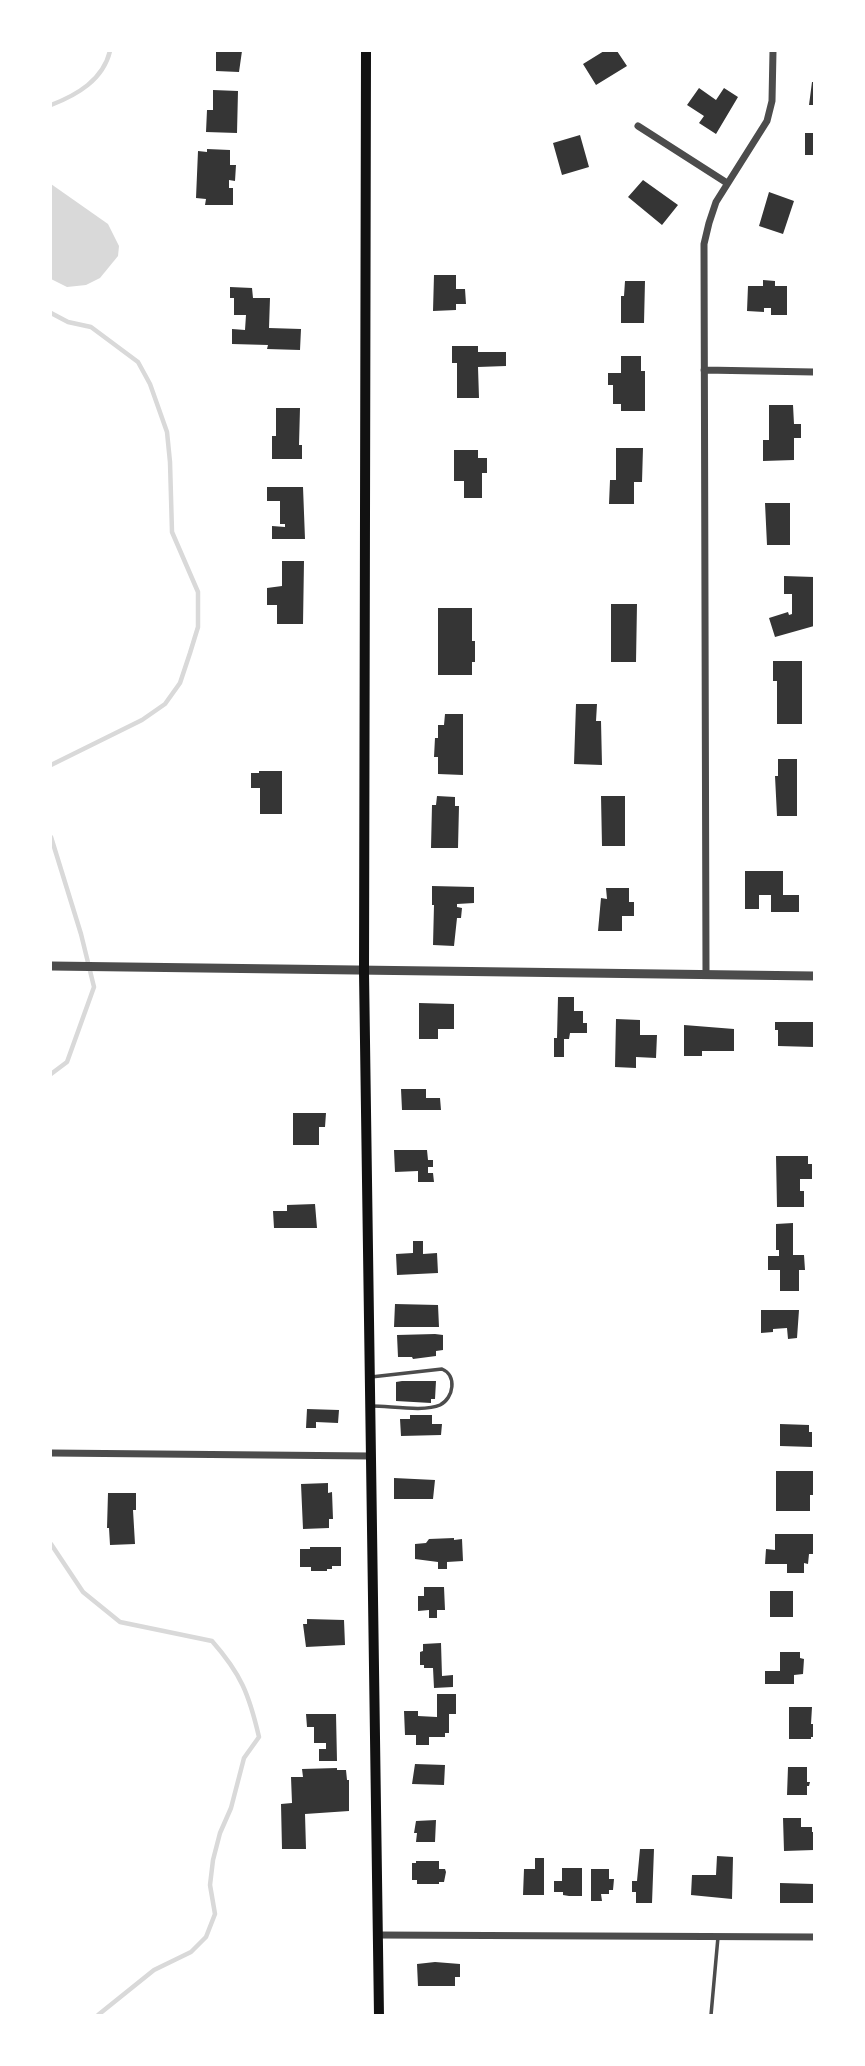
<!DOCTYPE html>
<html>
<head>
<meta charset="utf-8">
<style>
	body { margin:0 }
	#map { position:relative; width:865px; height:2066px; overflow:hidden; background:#fff; font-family:Roboto,sans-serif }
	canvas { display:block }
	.frame { position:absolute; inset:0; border:52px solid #fff; pointer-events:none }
</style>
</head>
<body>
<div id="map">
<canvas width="865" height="2066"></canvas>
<div class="frame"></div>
</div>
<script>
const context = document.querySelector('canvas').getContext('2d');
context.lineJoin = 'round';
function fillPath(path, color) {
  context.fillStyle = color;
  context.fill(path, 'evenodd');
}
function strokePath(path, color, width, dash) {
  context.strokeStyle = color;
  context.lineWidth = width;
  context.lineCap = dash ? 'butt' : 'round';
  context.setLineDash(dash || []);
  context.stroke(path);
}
const water = new Path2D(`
	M51 184 108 224 119 246 118 256 100 278 86 285 67 287 51 279Z`);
const stream = new Path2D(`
	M51 105C77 95 103 80 110 51
	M51 313 68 322 91 327 138 362 150 384 167 432 170 462 172 532 198 592V627L190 653 180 683 165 704 142 720 51 765
	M51 837 81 934 94 987 67 1062 51 1074
	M51 1544 83 1592 120 1622 212 1641C241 1674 249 1694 259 1737L244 1758 231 1808 220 1833 213 1860 210 1885 215 1914 206 1937 191 1952 154 1970 98 2015`);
const building = new Path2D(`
	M216 51H242L239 72 216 71Z
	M604 51H617L627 66 596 85 583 64Z
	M812 82H814V105H809Z
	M699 88 716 100 724 88 738 97 716 134 699 123 704 116 687 105Z
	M213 90 238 91 237 133 206 132 207 110H213Z
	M805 133H814V155H805Z
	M580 135 589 167 562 175 553 143Z
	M207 149 230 150V165H236L235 181 229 180V188H233V205H205L206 199 196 198 198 151 207 152Z
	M643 180 678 205 662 225 628 197Z
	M769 192 794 201 783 234 759 226Z
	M434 275H456V289H465L466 304H456V310L433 311Z
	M763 280 775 281V286H787V315H771V308H764V312L747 311 748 286H763Z
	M625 281H645L644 323H621V296H624Z
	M230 287 252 288 253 298H270L269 328 301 329 300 350 267 349 268 345 232 344V329L245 330 246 315H234V298H230Z
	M452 346H478V352H506V366L478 367 479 398H457V363H452Z
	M621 356H641V371H645V411H621V404H613V385H608V373H621Z
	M769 405H793L794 424H801V438H794V460L763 461V440H769Z
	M276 408H300L299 445H302V459H272V436H276Z
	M616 448H643L642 482H634V504H609L610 480H616Z
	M454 450H478V458H487V473H482V498H464V481H454Z
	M267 487H303L305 539H272V526L285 527V524H280V501H267Z
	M765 503H790V545H767Z
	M282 561H304L303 624H277V605H267V588L282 586Z
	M784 576 814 577V626L775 637 769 618 788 612 789 615 792 614V594H784Z
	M611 604H637L636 662H611Z
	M438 608H472V641H475V662H472V675H438Z
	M773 661H802V724H777V681H773Z
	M576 704H597L596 721H601L602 765 574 764Z
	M445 714H463V775L438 774V757H434L435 738H438V725H444Z
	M778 759H797V816H777L775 776H778Z
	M259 771H282V814H260V788H251V773H259Z
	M437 796 455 797V806H459L458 848H431L432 805H436Z
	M601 796H625V846H602Z
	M745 871H783V895H799V912H771V895H759V909H745Z
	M432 886 474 887V903L457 904V907L462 908 461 918H457L454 946 433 945 434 905H432Z
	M606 888H629V902H634V916H622V931H598L601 898 607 899Z
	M558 997H574V1011H583V1023H587V1033H570L569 1039H564V1057H554V1038H557Z
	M419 1003 454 1004V1029H438V1039H419Z
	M616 1019 640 1020V1035H657L656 1058 636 1057V1068L615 1067Z
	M775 1022H814V1047L778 1046V1030H775Z
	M684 1025 734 1029V1051H702V1056H684Z
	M401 1089H426V1098H440L441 1110H402Z
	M293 1113H326L325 1127H319V1145H293Z
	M394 1150H427L428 1160H433V1167H428V1173H433L434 1182H418V1171L395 1172Z
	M776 1156H808V1164H812V1179H800V1191H804V1207H777Z
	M315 1204 317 1228H274L273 1211H287V1205Z
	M793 1223V1255H804L805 1270H799V1291H780V1270H768V1256H779V1250H776V1224Z
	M413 1241H423V1254L437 1253 438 1273 397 1275 396 1254 413 1253Z
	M395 1304 438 1305 439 1327H394Z
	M761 1310H799L797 1338 788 1339 787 1328 773 1329V1332L761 1333Z
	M435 1334 443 1335V1350L436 1351V1356L413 1359 412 1357H398L397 1335Z
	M402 1381H436L435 1399H431V1403L396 1401V1382Z
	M307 1409 339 1410 338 1423 316 1422V1428H306Z
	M410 1415H432V1424H442L441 1435 401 1436 400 1419H410Z
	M780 1424 809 1425V1432H812V1447L780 1446Z
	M776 1471H813V1495H810V1511H776Z
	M394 1478 435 1480 433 1499H394Z
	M328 1483V1493L332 1492 333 1519H329V1528L303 1529 301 1484Z
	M108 1493H136V1510H133L135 1544 110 1545 109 1528H107Z
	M775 1534H814L813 1554H809L808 1564 804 1563V1573H787V1564H765L766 1549 775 1550Z
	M454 1538V1540L462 1539 463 1561 447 1562V1569H438V1562L415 1559V1544L426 1543 429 1539Z
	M310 1547H341V1566H332V1569H327V1571H311V1567H300V1549H310Z
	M424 1587H444L445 1610H437V1618H429V1610L418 1611V1596H424Z
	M770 1591H793V1617H770Z
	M307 1619 344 1620 345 1645 306 1647 303 1624H307Z
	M441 1643 442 1676 453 1675V1687L434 1688 433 1668H424V1665H420V1652L423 1651V1644Z
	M780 1652H800V1658L804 1659 803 1674 794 1675V1684H765V1671H780Z
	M437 1694H456V1714H449V1733H445V1737H429V1745H416V1735H405L404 1711H418V1716L437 1717Z
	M789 1707H812L811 1724H814V1737H811V1739H789Z
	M306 1714H336L337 1761H319V1749H326V1743H314V1727H307Z
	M415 1764 445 1765 444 1785 412 1784Z
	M788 1767H807V1782H810L809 1786H807V1795H787Z
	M337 1768V1770H346L347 1780H349V1811L305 1814 306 1849H282L281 1804 292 1803 291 1777H303L302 1769Z
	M783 1818H801V1827H812V1832H814V1850L784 1851Z
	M436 1820 435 1842H416L417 1833H414L416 1821Z
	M640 1849H654L652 1903H636V1892H632V1881H637Z
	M717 1856 733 1857 732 1899 691 1895 692 1875H716Z
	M535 1858H544V1895H523L524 1869H535Z
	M416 1861H439V1869H445L446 1872 444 1882H439V1884H417V1880H412V1863H416Z
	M562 1868H582V1896H569L563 1895V1892H554V1881H562Z
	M591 1869H609V1879H614L613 1890H609V1894H601L602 1901H591Z
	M780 1883 814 1884V1903H780Z
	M435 1962 460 1964V1977H455V1986H418L417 1964Z`);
const service = new Path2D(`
	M371 1377 442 1369C457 1375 454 1398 440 1405 425 1412 390 1406 372 1406
	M711 2015 718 1937`);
const minor = new Path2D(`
	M638 126 727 183
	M704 370 814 372
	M706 975 704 244 709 223 716 202 767 121 772 101 773 51
	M51 1453 371 1456
	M378 1935 814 1937`);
const tertiary = new Path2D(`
	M51 966 814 976`);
const secondary = new Path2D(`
	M366 51 364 972 379 2015`);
fillPath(water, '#d9d9d9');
strokePath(stream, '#d9d9d9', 4.5);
fillPath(building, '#353535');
strokePath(service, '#4c4c4c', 3.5);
strokePath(minor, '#4c4c4c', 7);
strokePath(tertiary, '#4c4c4c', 9);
strokePath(secondary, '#111', 10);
</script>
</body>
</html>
